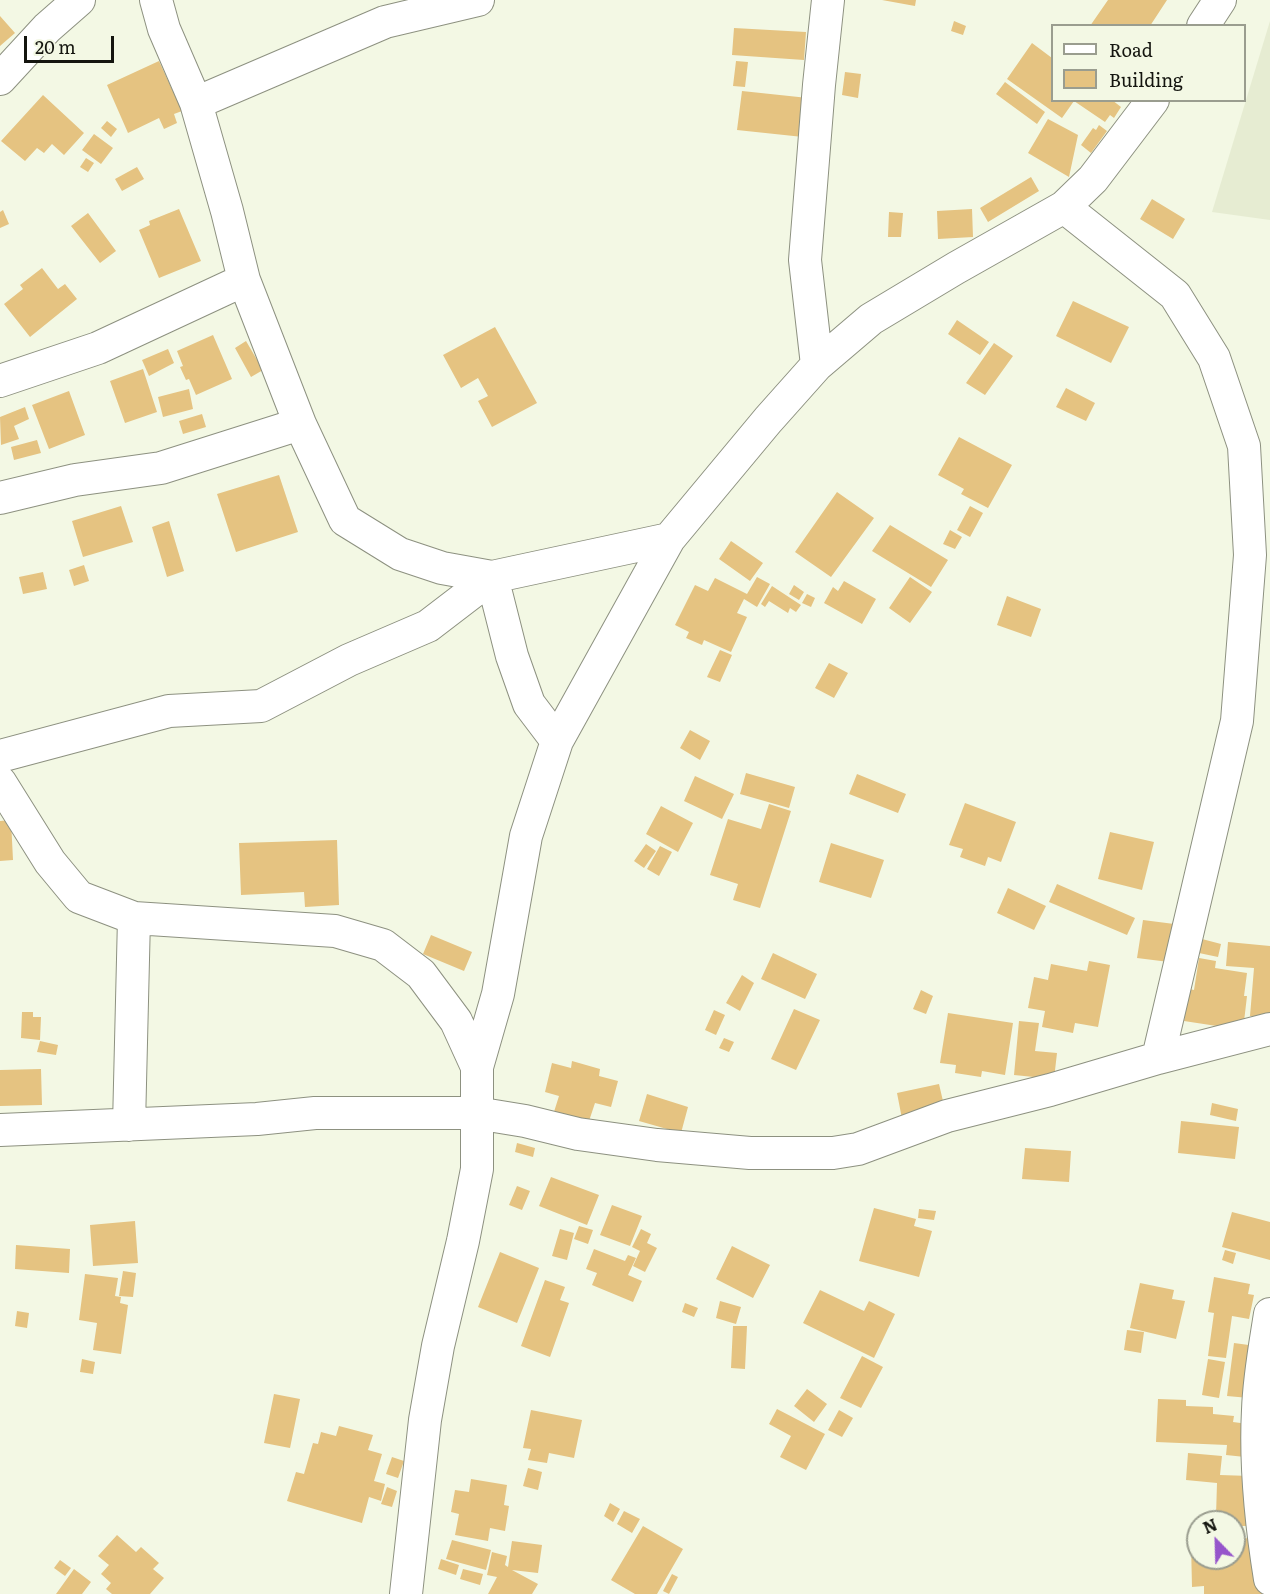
<!DOCTYPE html>
<html>
<head>
<meta charset="utf-8">
<style>
	body { margin:0 }
	#map { position:relative; width:1270px; height:1594px; overflow:hidden; background:#f3f8e4; font-family:Literata,serif }
	canvas { display:block }
	.legend { position:absolute; left:1051px; top:24px; width:195px; height:78px; box-sizing:border-box; background:#f3f8e4; border:2px solid #9a9d8f; margin:0; padding:8px 10px; list-style:none; font-size:18px; color:#14150f }
	.legend li { display:flex; align-items:center; gap:12px; height:30px }
	.legend b { width:30px; border:2px solid #9a9d8f }
	.north { position:absolute; left:1186px; top:1510px; width:60px; height:60px; box-sizing:border-box; background:#f3f8e4; border:2px solid #9a9d8f; border-radius:50%; rotate:337deg; font-size:16px; font-weight:700; line-height:24px; text-align:center; color:#14150f }
	.north::after { content:''; display:block; margin:auto; width:21px; height:27px; background:#9655cb; clip-path:polygon(50% 0,100% 100%,50% 72%,0 100%) }
	.scale { position:absolute; left:24px; top:36px; width:90px; height:27px; box-sizing:border-box; border:3px solid #14150f; border-top:0; padding-left:8px; font-size:18px; line-height:21px; white-space:nowrap; color:#14150f; -webkit-text-stroke:4px #f3f8e4; paint-order:stroke }
</style>
</head>
<body>
<div id="map">
<canvas width="1270" height="1594"></canvas>
<ul class="legend">
<li><b style="height:8px;background:#fff"></b>Road</li>
<li><b style="height:16px;background:#e5c381"></b>Building</li>
</ul>
<div class="north">N</div>
<div class="scale">20 m</div>
</div>
<script>
const context = document.querySelector('canvas').getContext('2d');
context.lineJoin = 'round';
function fillPath(path, color) {
  context.fillStyle = color;
  context.fill(path, 'evenodd');
}
function strokePath(path, color, width, dash) {
  context.strokeStyle = color;
  context.lineWidth = width;
  context.lineCap = dash ? 'butt' : 'round';
  context.setLineDash(dash || []);
  context.stroke(path);
}
const built = new Path2D(`
	M1270 21V220L1212 212Z`);
const building = new Path2D(`
	M882 0H916L915 6Z
	M1108 0H1167L1150 26H1090Z
	M0 16 15 33 0 46Z
	M954 21 966 26 963 35 951 31Z
	M734 28 806 32 804 60 732 55Z
	M1032 43 1052 58V100H1112L1121 107 1114 118 1110 115 1105 122 1074 101 1062 118 1007 79Z
	M159 61 182 111 174 114 177 123 164 129 159 118 128 133 107 85Z
	M736 61 748 62 745 87 733 86Z
	M845 72 861 74 858 98 842 95Z
	M1005 82 1045 112 1037 124 996 94Z
	M742 91 808 98 803 137 737 130Z
	M43 95 84 133 64 155 52 144 44 153 37 148 25 161 1 141Z
	M1048 119 1078 135 1069 177 1028 153Z
	M107 121 117 129 111 137 101 128Z
	M1099 125 1107 131 1091 153 1081 145 1093 128 1096 130Z
	M94 134 113 148 101 164 82 150Z
	M86 158 94 163 88 172 80 167Z
	M137 167 144 179 122 191 115 179Z
	M1031 177 1039 191 988 222 980 208Z
	M1152 199 1185 219 1173 239 1140 219Z
	M179 209 201 261 159 278 139 230 150 225 149 221Z
	M972 209 973 237 938 239 937 211Z
	M3 210 9 224 0 228V212Z
	M889 212 903 213 901 237H888Z
	M88 213 116 251 100 263 71 226Z
	M42 268 58 289 65 284 77 299 30 337 4 304 23 289 20 285Z
	M1073 301 1129 327 1111 363 1056 336Z
	M957 320 989 342 980 355 948 334Z
	M495 327 537 403 492 427 478 401 488 396 478 378 461 388 443 355Z
	M213 335 232 379 196 395 189 379 186 380 180 367 183 366 177 351Z
	M246 341 263 370 251 377 235 348Z
	M994 343 1013 356 985 395 966 383Z
	M168 349 174 363 149 376 142 360Z
	M143 369 157 412 125 423 110 381Z
	M1066 388 1095 403 1086 421 1056 407Z
	M189 389 193 409 163 417 158 397Z
	M69 391 85 435 49 449 32 405Z
	M25 407 29 419 14 426 19 439 1 445 0 417Z
	M202 414 206 427 183 434 179 421Z
	M959 437 1012 465 988 508 961 494 964 489 938 475Z
	M37 440 41 453 14 460 11 447Z
	M279 475 298 532 236 552 217 494Z
	M837 492 874 518 831 577 795 552Z
	M121 506 133 542 83 557 72 521Z
	M970 506 983 513 970 537 957 530Z
	M169 521 184 571 167 577 152 527Z
	M890 525 948 560 931 587 872 551Z
	M950 530 962 537 955 549 943 544Z
	M731 541 763 563 750 581 719 559Z
	M84 565 89 581 74 586 69 570Z
	M43 572 47 589 23 594 19 577Z
	M757 577 770 584 757 607 744 599 737 613 747 617 731 652 704 640 702 645 686 638 689 632 675 625 695 585 708 591 715 578 747 594Z
	M910 577 932 592 910 623 889 608Z
	M844 581 876 599 862 624 824 603 833 587 838 591Z
	M794 585 804 592 799 600 789 594Z
	M772 586 801 605 796 612 790 608 788 613 769 601 765 607 761 604Z
	M807 594 815 598 811 607 802 603Z
	M1007 596 1041 609 1031 637 997 625Z
	M720 650 732 655 720 682 707 677Z
	M829 663 848 673 834 698 815 688Z
	M690 730 710 741 700 760 680 748Z
	M746 773 795 787 789 808 740 794Z
	M857 774 906 794 898 813 849 794Z
	M695 776 734 794 722 819 684 801Z
	M965 803 1016 822 1001 862 988 857 985 866 960 857 963 849 949 845Z
	M769 804 791 811 760 908 733 900 738 884 710 875 728 819 761 829Z
	M661 806 693 823 678 852 646 834Z
	M11 820 13 860 0 861V821Z
	M1110 832 1154 842 1142 890 1098 879Z
	M337 840 339 905 305 907 304 892 241 895 239 843Z
	M831 843 884 860 871 898 819 882Z
	M646 844 656 851 644 868 634 861Z
	M660 846 672 852 659 876 647 869Z
	M1057 884 1135 918 1127 935 1049 902Z
	M1008 888 1046 906 1034 930 997 913Z
	M1143 920 1182 925 1177 963 1137 958Z
	M431 935 472 952 464 971 423 954Z
	M1202 939 1221 944 1218 957 1199 953Z
	M1228 942 1270 946V1018L1250 1016 1254 968 1226 966Z
	M773 953 817 974 805 999 761 979Z
	M1199 958 1216 961 1215 968 1247 973 1244 996H1247L1243 1030 1184 1021 1189 989 1194 990Z
	M1089 961 1110 965 1098 1027 1075 1023 1073 1033 1042 1027 1045 1011 1028 1008 1034 977 1048 980 1051 964 1087 971Z
	M742 975 754 983 740 1011 726 1003Z
	M921 990 933 996 926 1014 913 1009Z
	M794 1009 820 1020 796 1070 771 1059Z
	M714 1010 725 1015 716 1035 705 1030Z
	M22 1012H33V1017H41L40 1040 21 1038Z
	M948 1013 1013 1023 1005 1075 982 1071 981 1077 955 1073 956 1065 940 1063Z
	M1019 1021 1039 1023 1035 1051 1057 1053 1054 1079 1014 1075Z
	M724 1038 734 1042 729 1052 719 1048Z
	M40 1041 58 1045 56 1055 37 1052Z
	M572 1061 600 1069 599 1076 618 1081 611 1107 595 1103 588 1124 553 1115 559 1096 545 1092 552 1063 571 1068Z
	M41 1069 42 1105 0 1106V1070Z
	M939 1084 946 1114 903 1124 897 1093Z
	M647 1094 688 1107 681 1133 639 1121Z
	M1212 1103 1238 1109 1236 1121 1210 1115Z
	M1181 1121 1239 1127 1235 1159 1178 1153Z
	M517 1143 535 1148 533 1157 515 1152Z
	M1025 1148 1071 1151 1069 1182 1022 1179Z
	M551 1177 599 1195 587 1225 539 1206Z
	M517 1186 530 1191 522 1210 509 1205Z
	M612 1205 642 1216 630 1246 600 1235Z
	M874 1208 916 1219 914 1226 932 1231 919 1277 859 1261Z
	M919 1209 936 1211 934 1220 918 1218Z
	M1232 1212 1270 1222V1260L1222 1247Z
	M135 1221 138 1263 93 1266 90 1225Z
	M579 1226 593 1230 588 1244 574 1239Z
	M560 1229 574 1233 567 1260 552 1256Z
	M641 1229 651 1234 647 1243 657 1248 645 1272 633 1266 640 1251 632 1247Z
	M16 1245 70 1249 69 1273 15 1269Z
	M732 1246 770 1265 753 1298 716 1279Z
	M594 1249 625 1261 628 1255 636 1258 628 1275 642 1281 633 1302 592 1285 597 1273 586 1269Z
	M1225 1250 1236 1253 1233 1264 1222 1260Z
	M500 1252 539 1268 517 1323 478 1307Z
	M123 1271 136 1273 133 1297 119 1296Z
	M85 1274 118 1278 115 1296 121 1297 120 1303 128 1305 121 1354 93 1350 97 1323 79 1320Z
	M1214 1277 1250 1284 1248 1294 1254 1295 1249 1319 1232 1316 1226 1358 1208 1356 1214 1313 1208 1312Z
	M545 1280 565 1287 560 1300 569 1303 550 1357 521 1346Z
	M1140 1283 1174 1290 1172 1299 1185 1301 1176 1339 1130 1328Z
	M820 1290 864 1311 869 1301 895 1314 874 1358 803 1323Z
	M720 1301 741 1307 736 1324 716 1318Z
	M685 1303 698 1308 694 1317 682 1312Z
	M17 1311 29 1313 27 1328 15 1326Z
	M733 1326H747L745 1369 731 1368Z
	M1127 1330 1144 1332 1141 1353 1124 1350Z
	M1234 1343 1256 1346 1249 1398 1227 1396Z
	M862 1356 883 1367 861 1408 840 1398Z
	M82 1359 95 1362 93 1374 80 1372Z
	M1208 1359 1225 1362 1219 1398 1202 1395Z
	M807 1389 827 1404 814 1422 794 1406Z
	M274 1394 300 1399 290 1448 264 1443Z
	M1158 1399 1186 1400V1406L1213 1407V1414L1234 1416 1233 1422 1248 1424 1245 1457 1226 1455 1227 1445 1156 1442Z
	M777 1409 825 1434 806 1470 780 1457 791 1436 769 1424Z
	M531 1410 582 1420 574 1458 549 1453 547 1463 528 1460 531 1449 523 1448Z
	M839 1410 853 1418 842 1437 828 1430Z
	M339 1426 373 1435 368 1450 382 1454 374 1481 385 1484 381 1501 369 1497 362 1523 287 1501 296 1472 304 1474 313 1443 318 1444 321 1432 336 1436Z
	M1188 1453 1222 1456 1220 1475 1250 1476 1248 1526H1234V1522H1231V1516H1216L1217 1483 1186 1480Z
	M392 1457 404 1461 398 1478 386 1474Z
	M528 1468 542 1472 538 1490 523 1486Z
	M471 1479 507 1485 504 1505 509 1506 505 1531 490 1528 488 1541 455 1535 459 1514 451 1512 455 1490 469 1492Z
	M387 1487 397 1491 392 1507 381 1504Z
	M610 1503 620 1509 613 1522 604 1516Z
	M624 1511 640 1519 632 1533 617 1524Z
	M643 1526 683 1549 657 1594H635L611 1580Z
	M117 1535 136 1552 141 1547 159 1563 153 1569 164 1578 150 1594H112L106 1589 111 1583 101 1574 109 1565 98 1556Z
	M1255 1537 1264 1594H1204V1586L1192 1587 1191 1543 1198 1542V1558H1234V1540Z
	M452 1540 491 1550 486 1570 446 1559Z
	M512 1541 542 1545 538 1573 512 1570 538 1584 532 1594H488L497 1577 487 1575 492 1552 507 1556 505 1565 508 1567Z
	M441 1559 459 1565 456 1575 438 1569Z
	M60 1560 71 1568 65 1576 54 1568Z
	M74 1569 91 1582 82 1594H56Z
	M463 1569 483 1574 480 1585 460 1579Z
	M672 1574 678 1577 669 1594 663 1591Z`);
const minor = new Path2D(`
	M156 0 164 29 196 103 227 211 244 280 300 424 345 520 400 554 442 568 492 577 512 656 529 704 557 741
	M1203 26 1220 0
	M0 79 47 28 79 0
	M196 103 385 22 478 0
	M1064 207 1175 295 1214 358 1244 446 1250 555 1237 721 1158 1058
	M817 365 805 260 819 85 828 0
	M0 381 98 348 244 280
	M0 498 75 480 161 468 300 424
	M0 756 169 711 261 706 349 660 428 626 492 577 669 539
	M0 782 50 862 79 897 134 918 335 931 383 945 421 974 456 1021 477 1067
	M129 1125 134 918
	M0 1130 257 1119 315 1113H476L525 1121 578 1134 657 1145 750 1153H833L858 1149 947 1116 1050 1090 1158 1058 1270 1029
	M1270 1314C1265 1346 1259 1378 1258 1410 1255 1467 1261 1523 1270 1579
	M406 1594 425 1420 438 1346 463 1241 477 1169V1067L498 994 526 836 557 741 669 539 768 420 817 365 871 319 956 268 1064 207 1093 179 1153 100`);
fillPath(built, '#e6ecd2');
fillPath(building, '#e5c381');
strokePath(minor, '#8d9180', 34);
strokePath(minor, '#fff', 32);
</script>
</body>
</html>
